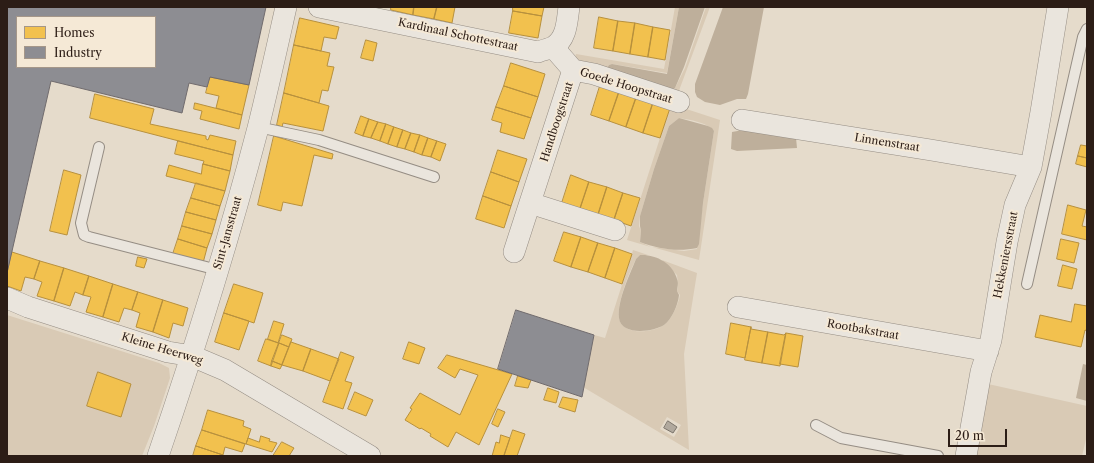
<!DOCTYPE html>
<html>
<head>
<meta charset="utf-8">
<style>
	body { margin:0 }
	#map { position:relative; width:1094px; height:463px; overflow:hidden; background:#e5dbcb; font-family:"Libre Caslon Text",serif }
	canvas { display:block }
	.frame { position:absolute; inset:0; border:8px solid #2c1d16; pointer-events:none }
	.legend { position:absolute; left:16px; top:16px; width:140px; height:52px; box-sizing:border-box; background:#f5e9d6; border:1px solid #a59789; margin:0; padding:5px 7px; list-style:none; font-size:12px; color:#2c1d16 }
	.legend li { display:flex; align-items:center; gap:8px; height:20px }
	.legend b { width:20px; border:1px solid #a59789 }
	.scale { position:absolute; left:948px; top:429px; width:59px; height:18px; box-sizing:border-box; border:2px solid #2c1d16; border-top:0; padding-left:5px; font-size:12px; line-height:14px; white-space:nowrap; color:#2c1d16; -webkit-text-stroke:3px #f5e9d6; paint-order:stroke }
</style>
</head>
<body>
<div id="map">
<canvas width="1094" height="463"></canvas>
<div class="frame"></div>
<ul class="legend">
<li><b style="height:11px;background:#f2c14e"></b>Homes</li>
<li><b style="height:11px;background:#8d8d92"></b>Industry</li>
</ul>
<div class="scale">20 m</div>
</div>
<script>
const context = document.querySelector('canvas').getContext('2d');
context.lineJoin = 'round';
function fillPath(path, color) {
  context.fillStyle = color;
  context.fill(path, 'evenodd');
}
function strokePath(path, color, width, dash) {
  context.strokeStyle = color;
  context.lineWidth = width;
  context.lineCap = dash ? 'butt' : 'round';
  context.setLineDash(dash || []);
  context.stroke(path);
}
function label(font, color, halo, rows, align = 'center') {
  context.font = font + ' "Libre Caslon Text",serif';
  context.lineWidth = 4;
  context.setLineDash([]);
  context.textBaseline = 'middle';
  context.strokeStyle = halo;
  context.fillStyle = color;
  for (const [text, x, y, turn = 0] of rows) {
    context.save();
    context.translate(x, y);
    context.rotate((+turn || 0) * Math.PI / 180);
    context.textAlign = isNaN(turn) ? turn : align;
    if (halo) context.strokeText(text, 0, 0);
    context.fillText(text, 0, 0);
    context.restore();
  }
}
const green = new Path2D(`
	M675 7H679L667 73 612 64 609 65 607 68 671 90 675 88 685 68 706 7H710L677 96 574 63 576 54 664 69Z
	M671 104 720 120 699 260 652 247 684 251 697 249 703 203 714 131C707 122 690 120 679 118L669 126 654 169 640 216 639 226 641 231 640 242 651 247 627 240Z
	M633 250 648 255H640L636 259C629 273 617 302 619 318 622 336 653 333 664 325 672 319 678 305 680 295L677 291 678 284 677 275 662 260 697 273 684 354 689 450 583 387 594 335 605 338ZM667 417 681 425 674 437 660 429Z
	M7 315 159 363 169 368 170 378 154 426 142 456H7Z
	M988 384 1087 406V435L1082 456H974Z`);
const water = new Path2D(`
	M679 7H705L684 67 675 88 671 90 607 68 609 65 612 64 667 74Z
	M723 7H764L748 94 746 99H737L720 105 705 102 697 97 695 92V84Z
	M679 118 708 126 712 128 714 131 703 203 699 244 697 248C678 252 658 249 640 242L641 231 640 226V216L654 169 669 126Z
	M743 130 796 138 797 148 737 151 731 149 732 132Z
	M640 255C655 254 673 263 677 279 679 284 677 287 677 291L679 295C678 305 672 319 664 325 653 332 621 336 619 318 617 301 630 274 636 259Z
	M1083 364 1087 365V401L1076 398Z`);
const homes = new Path2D(`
	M391 7H414L413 15 391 10Z
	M414 7H437L434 19 413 15Z
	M437 7H455L452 23 434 19Z
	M513 7H544L542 16 513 11Z
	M513 11 542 16 538 38 509 33Z
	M599 17 618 21 613 51 594 48Z
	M300 18 339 27 336 39 324 37 321 51 294 45Z
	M618 21 635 23 630 54 613 51Z
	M635 23 653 27 648 57 630 54Z
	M653 27 670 30 665 60 648 57Z
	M366 40 377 43 373 61 361 58Z
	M294 45 330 53 327 66 334 67 328 91 322 90 319 103 284 93Z
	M511 63 545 74 538 97 504 86Z
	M210 77 249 85 242 115 216 108 219 96 206 93Z
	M504 86 538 97 531 118 496 107Z
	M600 86 619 92 609 121 591 115Z
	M619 92 636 98 626 127 609 121Z
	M284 93 329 106 323 131 283 123 282 127 277 125Z
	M95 94 154 109 150 124 206 136V139L208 140 210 135 236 141 233 155 90 118Z
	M636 98 653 103 643 133 626 127Z
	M195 103 242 115 239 129 200 119 202 111 194 109Z
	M653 103 670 108 660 138 643 133Z
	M496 107 531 118 524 139 500 132 502 123 492 120Z
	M361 116 369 119 363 136 355 133Z
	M369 119 378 122 371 138 363 136Z
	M378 122 386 124 380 141 371 138Z
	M386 124 394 127 388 144 380 141Z
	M394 127 403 130 397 147 388 144Z
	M403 130 411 133 405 149 397 147Z
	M411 133 420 135 414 152 405 149Z
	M420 135 428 138 422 155 414 152Z
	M274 136 333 154 332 159 314 155 302 206 283 202 281 211 258 205Z
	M428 138 437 141 431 157 422 155Z
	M178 141 233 155 230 171 203 164 204 161 175 154Z
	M437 141 446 144 440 161 431 157Z
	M1081 145 1087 146V158L1078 156Z
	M498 150 527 159 519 182 491 172Z
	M1078 156 1087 158V167L1076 164Z
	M203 164 230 171 225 191 166 176 169 165 201 174Z
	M64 170 81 175 67 235 50 231Z
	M491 172 519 182 511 206 483 196Z
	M571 175 589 182 580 209 562 203Z
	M589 182 607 187 598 215 580 209Z
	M196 183 225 191 220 206 191 198Z
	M607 187 623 193 614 220 598 215Z
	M623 193 640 198 631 226 614 220Z
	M483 196 511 206 504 228 476 219Z
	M191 198 220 206 216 220 186 212Z
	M1068 205 1086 210 1082 226 1087 227V240L1062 234Z
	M186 212 216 220 212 234 182 226Z
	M182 226 212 234 207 248 178 239Z
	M564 232 581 237 571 267 554 261Z
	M581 237 598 243 588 272 571 267Z
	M178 239 207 248 203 263 173 254Z
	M1061 239 1079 243 1074 263 1057 259Z
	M598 243 615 248 605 278 588 272Z
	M615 248 632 254 622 284 605 278Z
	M12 252 40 261 34 279 25 277 21 291 7 286V273Z
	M138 257 147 259 144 268 136 266Z
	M40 261 64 268 54 301 37 296 42 282 34 279Z
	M1063 265 1077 269 1072 289 1058 286Z
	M64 268 89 276 83 295 75 292 70 306 54 301Z
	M89 276 113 284 103 317 86 312 91 297 83 295Z
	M113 284 138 292 132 310 124 308 119 322 103 317Z
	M234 284 263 293 254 323 224 313Z
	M138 292 163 300 153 332 136 327 140 313 132 310Z
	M163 300 188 308 183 326 173 323 169 338 153 332Z
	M1075 304 1087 306V331L1085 330 1081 347 1035 337 1040 315 1071 322Z
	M224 313 249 321 239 350 215 342Z
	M274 321 284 324 278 343 268 339Z
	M731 323 751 327 745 358 726 354Z
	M751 327V329L768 332 762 363 745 360Z
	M768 332 784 335 786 333 780 366 762 363Z
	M786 333 803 336 798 367 780 364Z
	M282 335 292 339 289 347 279 343Z
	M266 339 279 343 271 366 258 361Z
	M291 342 311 349 303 371 282 365Z
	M409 342 425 348 419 364 403 359Z
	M279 343 289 347 282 365 272 361Z
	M311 349 339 359 330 381 303 371Z
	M341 352 354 357 345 381 352 383 343 409 323 402Z
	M447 355 512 374 479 445 456 432 448 447 430 436 431 434 421 428 420 429 405 420 412 409 410 408 420 393 460 415 478 375 460 369 455 378 438 368Z
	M272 361 282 365 280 369 271 366Z
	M98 372 131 384 121 417 87 406Z
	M518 376 531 380 528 388 515 386Z
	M548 388 559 392 556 403 544 400Z
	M355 392 373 400 366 416 348 409Z
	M563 397 578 400 575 412 559 407Z
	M498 409 505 412 498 427 492 424Z
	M208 410 244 421 243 426 251 429 246 444 202 430Z
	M202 430 245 444 242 452 225 447 223 455 196 446Z
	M513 430 525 434 517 456H504Z
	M501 435 510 438 504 456H492L496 442 499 443Z
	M261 436 270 439 269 441 277 443 272 452 246 444 248 438 259 442Z
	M282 442 294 448 289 456H273Z
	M196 446 223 455 222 456H193Z`);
const industry = new Path2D(`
	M7 7H266L249 85 210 77 207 87 189 83 182 113 51 81 7 273ZM17 17H155V67H17Z
	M516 310 594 335 582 397 498 369Z`);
const building = new Path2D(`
	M668 421 677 427 673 433 664 428Z`);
const lane = new Path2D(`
	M258 127 319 140 434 177
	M99 147 81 223 84 235 89 237 218 270
	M1027 284 1083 37 1087 29
	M816 425 841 438 938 456`);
const street = new Path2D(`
	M319 7 538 52C543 50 549 49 553 47 567 39 567 21 569 7
	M573 70 594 74 679 102
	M742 120 931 150 1031 167
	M530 203 615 230
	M514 252 573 70 553 47
	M7 298 28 307 168 352 192 356 225 370 370 456
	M738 307 988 351
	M158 456C195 348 229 239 258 128 268 88 277 47 286 7
	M966 456 981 372 991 340 1007 242 1015 205 1031 167 1041 112 1058 7`);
const streetNames = [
	["Kardinaal Schottestraat",458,35,12],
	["Goede Hoopstraat",626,86,17],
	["Handboogstraat",557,122,-72],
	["Linnenstraat",887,143,9],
	["Sint-Jansstraat",228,233,-74],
	["Hekkeniersstraat",1006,255,-79],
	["Rootbakstraat",863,330,10],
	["Kleine Heerweg",162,349,17]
];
fillPath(green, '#d9cab5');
fillPath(water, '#beaf9b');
fillPath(homes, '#f2c14e');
strokePath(homes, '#b7903d', 1);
fillPath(industry, '#8d8d92');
strokePath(industry, '#706b6d', 1);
fillPath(building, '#b1a99e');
strokePath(building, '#7b746b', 1);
strokePath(lane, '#958d84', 12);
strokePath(street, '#958d84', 22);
strokePath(lane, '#eae5dd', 10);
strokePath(street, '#eae5dd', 21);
label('11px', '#2c1d16', '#f5e9d6', streetNames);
</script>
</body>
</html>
